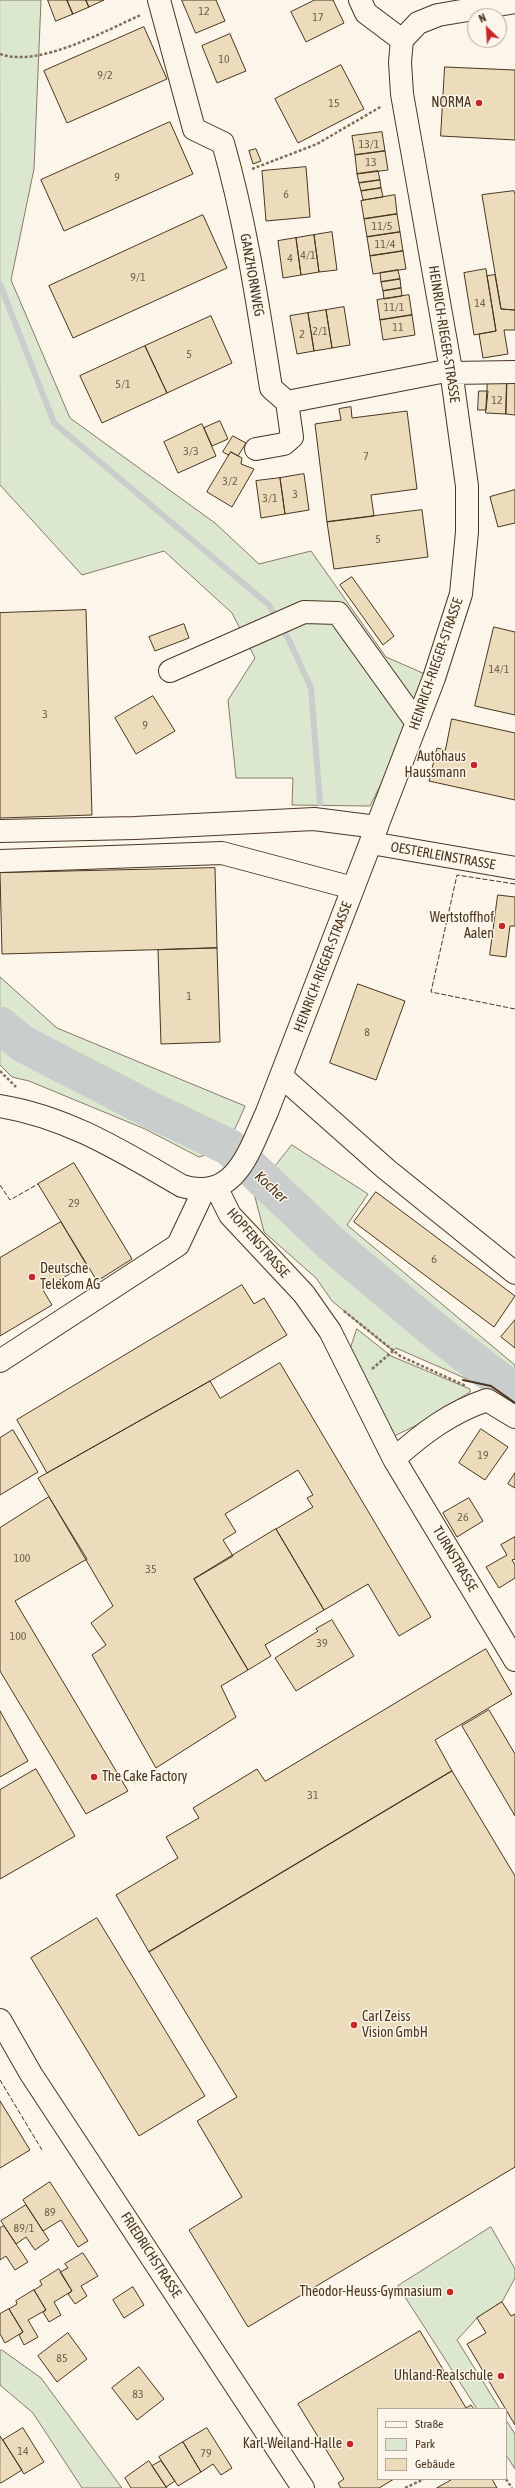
<!DOCTYPE html>
<html>
<head>
<meta charset="utf-8">
<style>
	body { margin:0 }
	#map { position:relative; width:515px; height:2488px; overflow:hidden; background:#fbf6e9; font-family:"Asap Condensed",sans-serif }
	canvas { display:block }
	.legend { position:absolute; left:377px; top:2408px; width:130px; height:72px; box-sizing:border-box; background:#fbf6e9; border:1px solid #b4a999; margin:0; padding:5px 7px; list-style:none; font-size:12px; color:#4a3520 }
	.legend li { display:flex; align-items:center; gap:8px; height:20px }
	.legend b { width:20px; border:1px solid #b4a999 }
	.north { position:absolute; left:467px; top:8px; width:40px; height:40px; box-sizing:border-box; background:#fbf6e9; border:1px solid #b4a999; border-radius:50%; rotate:335deg; font-size:11px; font-weight:700; line-height:16px; text-align:center; color:#4a3520 }
	.north::after { content:''; display:block; margin:auto; width:14px; height:18px; background:#c62828; clip-path:polygon(50% 0,100% 100%,50% 72%,0 100%) }
</style>
</head>
<body>
<div id="map">
<canvas width="515" height="2488"></canvas>
<ul class="legend">
<li><b style="height:5px;background:#fbf6e9"></b>Straße</li>
<li><b style="height:11px;background:#dce7d0"></b>Park</li>
<li><b style="height:11px;background:#ecdcbc"></b>Gebäude</li>
</ul>
<div class="north">N</div>
</div>
<script>
const context = document.querySelector('canvas').getContext('2d');
context.lineJoin = 'round';
function fillPath(path, color) {
  context.fillStyle = color;
  context.fill(path, 'evenodd');
}
function strokePath(path, color, width, dash) {
  context.strokeStyle = color;
  context.lineWidth = width;
  context.lineCap = dash ? 'butt' : 'round';
  context.setLineDash(dash || []);
  context.stroke(path);
}
function label(font, color, halo, rows, align = 'center') {
  context.font = font + ' "Asap Condensed",sans-serif';
  context.lineWidth = 3;
  context.setLineDash([]);
  context.textBaseline = 'middle';
  context.strokeStyle = halo;
  context.fillStyle = color;
  for (const [text, x, y, turn = 0] of rows) {
    context.save();
    context.translate(x, y);
    context.rotate((+turn || 0) * Math.PI / 180);
    context.textAlign = isNaN(turn) ? turn : align;
    if (halo) context.strokeText(text, 0, 0);
    context.fillText(text, 0, 0);
    context.restore();
  }
}
const green = new Path2D(`
	M0 0H41L34 169 11 280 70 418 215 523 259 564 311 551 386 657 434 678 370 806 292 805 293 778H236L228 700 255 658 232 613 164 551 82 575 0 485Z
	M0 977 57 1028 245 1106C234 1132 228 1149 199 1157L145 1129 29 1081 12 1077 0 1065Z
	M292 1145 368 1194 347 1225 515 1365V1381L493 1366 476 1383 396 1348 393 1351 332 1301 316 1278 264 1232 254 1193Z
	M357 1329 391 1356 470 1389V1392L417 1425 390 1438 348 1356Z
	M491 2227 515 2269V2278L502 2302 477 2318 457 2340 500 2409H477L398 2286Z
	M2 2350 41 2378 122 2488H82L33 2413 0 2385V2351Z
	M506 2420 515 2434V2469L506 2455Z`);
const stream = new Path2D(`
	M0 284 54 423 269 605 289 640 311 688 320 803`);
const river = new Path2D(`
	M0 1025 23 1044 151 1110 229 1147 334 1246 439 1334 515 1392`);
const building = new Path2D(`
	M48 0H67L73 14 56 21Z
	M67 0H86L89 7 73 14Z
	M86 0H104L89 7Z
	M182 0H216L225 21 196 33Z
	M315 0H333L344 23 306 42 291 12Z
	M144 27 167 79 67 123 44 71Z
	M230 34 246 71 217 83 202 46Z
	M341 65 364 109 298 143 275 99Z
	M445 67 515 70V140L441 136Z
	M170 122 193 174 64 231 41 180Z
	M382 132 385 151 355 155 352 136Z
	M256 149 261 161 253 164 249 151Z
	M385 151 388 170 357 174 355 155Z
	M306 167 310 217 266 221 262 171Z
	M378 171 380 180 359 183 357 174Z
	M380 180 381 188 361 191 359 183Z
	M381 188 383 197 363 200 361 191Z
	M514 191 515 194V310L501 309 482 195Z
	M395 195 397 214 364 219 361 201Z
	M397 214 400 232 367 237 364 219Z
	M203 215 227 268 73 338 49 286Z
	M332 232 337 270 319 272 314 235Z
	M400 232 403 251 370 256 367 237Z
	M314 235 319 272 301 275 296 238Z
	M296 238 301 275 283 278 278 241Z
	M403 251 406 269 373 274 370 256Z
	M486 269 496 331 474 335 464 273Z
	M398 270 400 279 381 282 380 273Z
	M495 275 501 309 515 310V330H504L508 354 483 358 479 334 496 331 487 276Z
	M400 279 401 288 383 291 381 282Z
	M401 288 402 296 384 299 383 291Z
	M409 295 412 315 380 320 377 300Z
	M344 307 350 345 332 348 326 310Z
	M326 310 332 348 314 351 308 313Z
	M308 313 314 351 297 354 290 316Z
	M412 315 415 335 383 340 380 320Z
	M211 316 232 363 167 393 145 346Z
	M145 346 167 393 102 423 80 376Z
	M488 378 507 379 506 414 486 413Z
	M507 379 515 380V415L506 414Z
	M479 391H488L486 410H478Z
	M351 407 352 418 407 411 417 489 371 495 374 516 327 522 315 424 341 420 339 409Z
	M220 421 228 439 212 446 204 428Z
	M202 424 216 456 178 473 164 442Z
	M233 436 246 443 238 456 231 452 228 455 223 452Z
	M231 452 242 458 241 464 254 469 232 507 207 492Z
	M304 474 309 510 285 514 280 478Z
	M280 478 285 514 261 518 256 481Z
	M515 490V523L498 527 490 497Z
	M422 510 428 557 334 569 327 522Z
	M352 577 394 636 383 645 340 585Z
	M86 610 92 815 0 818V613Z
	M184 624 189 638 155 651 149 637Z
	M494 627 515 632V715L475 706Z
	M153 696 175 731 136 754 115 718Z
	M452 719 515 733V800L429 781 437 748 445 750Z
	M215 868 217 948 2 954 0 873Z
	M498 895 515 897V926H510L506 957 490 955Z
	M217 948 220 1042 161 1044 158 950Z
	M358 984 405 1001 376 1080 330 1063Z
	M74 1163 132 1259 97 1281 38 1184Z
	M376 1192 515 1296 494 1327 354 1222Z
	M61 1222 86 1264 43 1290 52 1305 0 1336V1258Z
	M242 1285 254 1304 264 1298 287 1335 210 1381 47 1473 17 1420Z
	M515 1320V1348L501 1337Z
	M280 1363 431 1617 399 1636 368 1584 324 1610 276 1529 313 1507 307 1498 313 1495 298 1470 225 1514 236 1532 223 1540 233 1556 194 1579 248 1670 221 1686 236 1717 156 1768 92 1655 106 1645 91 1623 113 1606 38 1478 210 1381 220 1398Z
	M481 1429 508 1447 485 1480 459 1463Z
	M13 1430 38 1472 0 1495V1438Z
	M515 1473V1488L508 1484Z
	M49 1497 87 1559 15 1601 128 1791 86 1814 0 1671V1528Z
	M469 1498 483 1521 457 1537 443 1513Z
	M276 1529 324 1610 265 1645 271 1656 248 1670 194 1579Z
	M515 1537V1559L512 1560 515 1565V1578L499 1588 486 1567 507 1555 501 1545Z
	M332 1620 354 1656 296 1691 275 1658 318 1631 316 1629Z
	M486 1649 512 1694 435 1740 452 1771 149 1952 116 1895 178 1858 166 1837 199 1818 193 1808 257 1769 265 1781Z
	M489 1710 515 1754V1816L462 1726Z
	M0 1711 28 1761 0 1777Z
	M36 1769 75 1836 0 1879V1790Z
	M452 1771 515 1876V2167L248 2327 189 2230 242 2197 197 2121 237 2097 149 1952Z
	M97 1918 205 2096 139 2136 31 1958Z
	M0 2101 30 2150 0 2168Z
	M50 2182 88 2241 78 2247 61 2220 43 2231 23 2200Z
	M26 2205 49 2240 35 2250 26 2237 16 2244 1 2221Z
	M4 2226 28 2262 15 2270 6 2256 0 2260V2228Z
	M83 2253 98 2276 81 2286 87 2296 75 2304 68 2294 72 2291 60 2272 68 2268 65 2264Z
	M59 2269 72 2291 54 2302 61 2315 49 2322 43 2312 46 2310 34 2290 42 2285 40 2281Z
	M133 2287 144 2305 124 2318 113 2300Z
	M34 2290 46 2310 28 2320 38 2337 24 2345 19 2335 23 2332 9 2309 17 2304 16 2301Z
	M502 2302 511 2316 515 2314V2425L467 2344 486 2333 477 2318Z
	M9 2309 23 2332 5 2343 0 2334V2314Z
	M420 2331 466 2408 471 2405 474 2409H378V2479H394L379 2488H341L338 2483 344 2479 298 2404Z
	M68 2333 87 2359 57 2382 38 2356Z
	M139 2367 164 2399 137 2420 112 2388Z
	M23 2428 44 2462 24 2474 3 2440Z
	M207 2428 232 2468 221 2475 213 2464 201 2472 183 2442Z
	M0 2436 22 2470 1 2483 0 2482Z
	M183 2442 201 2472 178 2486 159 2457Z
	M149 2461 167 2488H131L125 2478Z
	M161 2461 175 2481 166 2487 152 2466Z
	M453 2479H492L497 2488H437Z`);
const path = new Path2D(`
	M0 54C39 68 104 31 141 15
	M252 169 317 144 382 106
	M0 1071 16 1087
	M344 1311 400 1356 466 1386
	M372 1369 393 1351
	M506 2479 512 2488
	M405 2488 424 2479`);
const minor = new Path2D(`
	M159 0 194 129 223 143C246 223 258 306 271 388L287 402 451 370
	M360 0 366 13 402 40
	M402 40 418 23 438 15 515 2
	M451 373 515 372
	M256 449 284 444 292 437 287 402
	M170 671 304 612 338 613 417 723
	M0 831 135 828 314 819 377 827
	M371 843 515 868
	M0 861 222 853 353 888
	M281 1076 386 1169 515 1273
	M0 1106C68 1117 123 1152 182 1186 236 1202 249 1151 267 1112L434 678 461 594 467 532V486L451 370 402 94 400 62 402 40
	M216 1187 230 1215 304 1294 330 1331 394 1459 515 1660
	M0 1361 178 1245 204 1190
	M394 1459C423 1433 451 1412 487 1400L515 1417`);
const major = new Path2D(`
	M0 2020 31 2074 303 2488`);
const fence = new Path2D(`
	M515 884 457 875 431 992 515 1009
	M0 1185 10 1200 38 1184
	M0 2080 42 2150`);
const wall = new Path2D(`
	M463 1380 491 1386 515 1403`);
const markers = [
	[479,103,4,"#c62828"],
	[474,765,4,"#c62828"],
	[502,926,4,"#c62828"],
	[32,1277,4,"#c62828"],
	[94,1777,4,"#c62828"],
	[354,2025,4,"#c62828"],
	[450,2292,4,"#c62828"],
	[501,2376,4,"#c62828"],
	[350,2444,4,"#c62828"]
];
const numberNames = [
	["12",204,11],
	["17",318,17],
	["10",224,59],
	["9/2",105,75],
	["15",334,103],
	["13/1",369,144],
	["13",371,162],
	["9",117,177],
	["6",286,194],
	["11/5",382,226],
	["11/4",385,244],
	["4/1",308,255],
	["4",290,258],
	["9/1",138,277],
	["14",480,303],
	["11/1",394,307],
	["11",398,327],
	["2/1",320,331],
	["2",302,334],
	["5",189,354],
	["5/1",123,384],
	["12",497,400],
	["3/3",191,451],
	["7",366,456],
	["3/2",230,481],
	["3",295,494],
	["3/1",270,498],
	["5",378,539],
	["14/1",499,669],
	["3",45,714],
	["9",145,725],
	["1",189,996],
	["8",367,1032],
	["29",74,1203],
	["6",434,1259],
	["19",483,1455],
	["26",463,1517],
	["100",22,1558],
	["35",151,1569],
	["100",18,1636],
	["39",322,1643],
	["31",313,1795],
	["89",50,2212],
	["89/1",24,2228],
	["85",62,2358],
	["83",138,2394],
	["14",23,2451],
	["79",206,2453]
];
const poiNames = [
	["NORMA",471,103],
	["Autohaus",466,757],
	["Haussmann",466,773],
	["Wertstoffhof",494,918],
	["Aalen",494,934],
	["Deutsche",40,1269,"left"],
	["Telekom AG",40,1285,"left"],
	["The Cake Factory",102,1777,"left"],
	["Carl Zeiss",362,2017,"left"],
	["Vision GmbH",362,2033,"left"],
	["Theodor-Heuss-Gymnasium",442,2292],
	["Uhland-Realschule",493,2376],
	["Karl-Weiland-Halle",342,2444]
];
const streetNames = [
	["GANZHORNWEG",252,275,80],
	["HEINRICH-RIEGER-STRASSE",444,334,81],
	["HEINRICH-RIEGER-STRASSE",436,664,-71],
	["OESTERLEINSTRASSE",443,856,10],
	["HEINRICH-RIEGER-STRASSE",323,967,-69],
	["HOPFENSTRASSE",258,1243,49],
	["TURNSTRASSE",455,1559,59],
	["FRIEDRICHSTRASSE",151,2255,57]
];
const waterNames = [
	["Kocher",271,1187,43]
];
fillPath(green, '#dce7d0');
strokePath(green, '#887966', 1);
strokePath(stream, '#c9cecd', 6);
strokePath(river, '#c9cecd', 37);
fillPath(building, '#ecdcbc');
strokePath(building, '#4a3520', 1);
strokePath(minor, '#4a3520', 24);
strokePath(major, '#4a3520', 24);
strokePath(path, '#7f6f5c', 2.5, [3, 2]);
strokePath(minor, '#fbf6e9', 22);
strokePath(major, '#fbf6e9', 22);
strokePath(fence, '#4a3520', 1, [5, 2]);
strokePath(wall, '#4a3520', 2);
for (const [x, y, r, color] of markers) {
  const dot = new Path2D();
  dot.arc(x, y, r, 0, 2 * Math.PI);
  context.fillStyle = color;
  context.fill(dot);
  strokePath(dot, '#fbf6e9', 1.5);
}
label('12px', '#725f47', null, numberNames);
label('14px', '#4a3520', '#fbf6e9', poiNames, 'right');
label('14px', '#4a3520', '#fbf6e9', streetNames);
label('italic 15px', '#4a3520', '#fbf6e9', waterNames);
</script>
</body>
</html>
